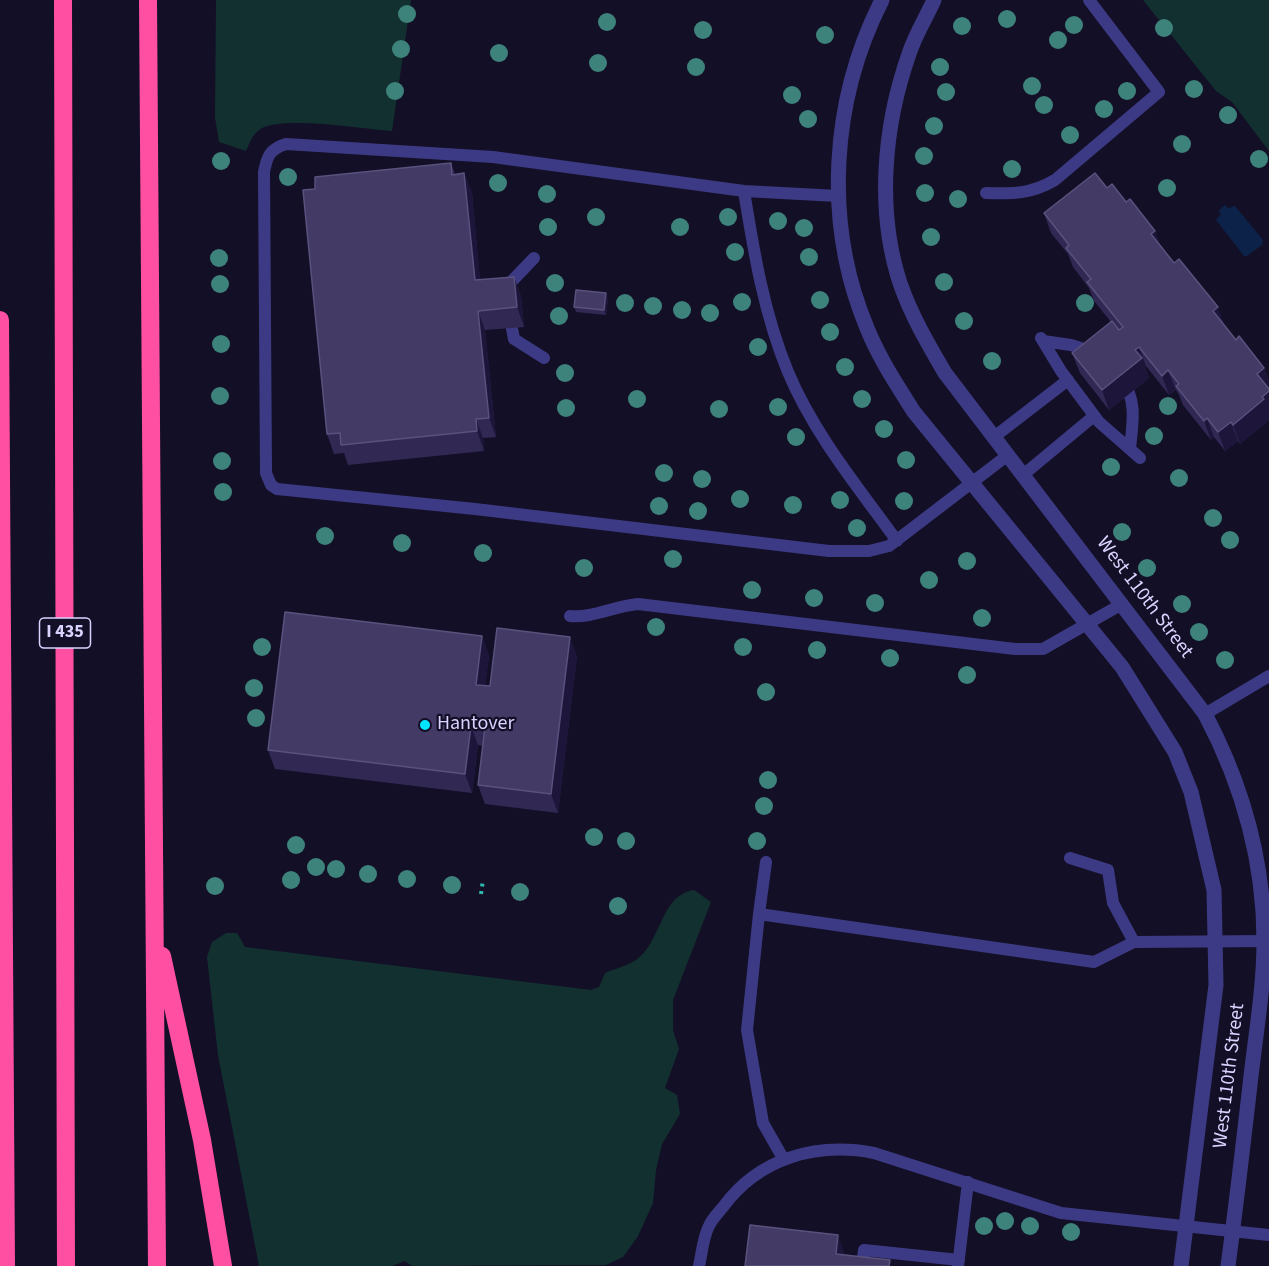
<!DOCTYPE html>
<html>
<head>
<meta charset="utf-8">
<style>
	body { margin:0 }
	canvas { display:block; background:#130f26 }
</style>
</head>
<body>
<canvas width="1269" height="1266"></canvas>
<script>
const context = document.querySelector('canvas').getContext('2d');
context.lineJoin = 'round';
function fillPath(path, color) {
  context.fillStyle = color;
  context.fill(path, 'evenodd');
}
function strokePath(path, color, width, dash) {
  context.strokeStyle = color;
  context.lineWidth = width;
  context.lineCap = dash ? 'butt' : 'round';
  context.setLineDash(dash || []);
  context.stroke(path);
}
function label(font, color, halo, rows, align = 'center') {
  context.font = font + ' "Source Sans 3",sans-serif';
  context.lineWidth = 4.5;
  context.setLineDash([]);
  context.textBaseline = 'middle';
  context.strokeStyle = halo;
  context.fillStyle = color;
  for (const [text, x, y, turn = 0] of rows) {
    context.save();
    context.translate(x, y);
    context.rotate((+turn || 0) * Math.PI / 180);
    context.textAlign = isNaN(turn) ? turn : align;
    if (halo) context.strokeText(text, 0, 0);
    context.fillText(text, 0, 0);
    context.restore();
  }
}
const green = new Path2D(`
	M216 0H411L392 131C364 129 286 116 262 128 253 133 250 142 246 151L219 142 215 117Z
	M1143 0H1269V151L1232 102 1216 91Z
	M694 890 711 902 673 1000V1030L679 1049 665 1088 677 1095 680 1114 662 1144 656 1170 653 1203 638 1236 623 1257 606 1265 412 1266 405 1261 392 1266H259L218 1055 207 957 212 942 226 933H237L245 947 591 990 599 987 605 973C614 969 627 966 636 960 662 942 660 895 694 890Z`);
const water = new Path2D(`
	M1225 205 1228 208 1235 206 1263 240 1262 245 1247 256H1244L1216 220 1221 214 1218 211Z`);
const path = new Path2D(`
	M481 894 483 880`);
const lane = new Path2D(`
	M744 191C754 253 764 314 788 372 814 434 858 487 897 541
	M986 193C1013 194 1031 194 1055 180L1159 92 1089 0
	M838 196 744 191 493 157 286 144C270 149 267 156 264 172L266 473 271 485 277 489 475 509 829 551H869L889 546 1008 455
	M508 293 512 281 534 258
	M509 313 514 339 544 358
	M1041 338 1061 371 1099 422 1140 458
	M1043 341 1071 345 1093 352
	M1122 381C1138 400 1132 426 1130 449
	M994 437 1068 380
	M1023 475 1094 416
	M570 616C593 618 615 606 638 604L1015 649H1043L1122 604
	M1205 714 1269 676
	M1070 858 1108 870 1113 903 1134 942
	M759 914 766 862
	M784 1160 763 1123 747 1030 759 914 1094 962 1134 942 1269 941
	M699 1266C702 1253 703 1237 709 1226 712 1219 718 1213 723 1207 759 1158 816 1142 874 1153L1061 1213 1269 1235
	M862 1266 864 1250 959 1260
	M958 1266 968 1182`);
const street = new Path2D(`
	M882 0C831 100 823 223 867 328 879 358 897 385 914 412L1122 667 1175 752 1191 792 1214 890 1216 985 1181 1266
	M934 0C926 18 915 35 909 54 884 125 876 210 900 283 911 315 928 344 945 373L1205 714C1242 784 1264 861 1264 941 1264 989 1255 1038 1250 1085 1243 1146 1236 1206 1228 1266`);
const highway = new Path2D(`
	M63 0 66 1266
	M148 0 157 1266
	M0 320 6 1266
	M162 956 202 1140 223 1266`);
const trees = [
	[407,14],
	[1007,19],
	[607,22],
	[1074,25],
	[962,26],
	[1164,28],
	[703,30],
	[825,35],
	[1058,40],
	[401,49],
	[499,53],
	[598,63],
	[696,67],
	[940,67],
	[1032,86],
	[1194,89],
	[395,91],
	[1127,91],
	[946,92],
	[792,95],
	[1044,105],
	[1104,109],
	[1228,115],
	[808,119],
	[934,126],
	[1070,135],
	[1182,144],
	[924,156],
	[1259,159],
	[221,161],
	[1012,169],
	[288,177],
	[498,183],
	[1167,188],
	[925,193],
	[547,194],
	[958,199],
	[596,217],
	[728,217],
	[778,221],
	[548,227],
	[680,227],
	[804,228],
	[931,237],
	[735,252],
	[809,257],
	[219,258],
	[944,282],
	[555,283],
	[220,284],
	[820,300],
	[742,302],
	[625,303],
	[1085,303],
	[653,306],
	[682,310],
	[710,313],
	[559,316],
	[964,321],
	[830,332],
	[221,344],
	[758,347],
	[992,361],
	[845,367],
	[565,373],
	[220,396],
	[637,399],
	[862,399],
	[1168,406],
	[778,407],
	[566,408],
	[719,409],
	[884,429],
	[1154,436],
	[796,437],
	[906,460],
	[222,461],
	[1111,467],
	[664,473],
	[1179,478],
	[702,479],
	[223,492],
	[740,499],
	[840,500],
	[904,501],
	[793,505],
	[659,506],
	[698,511],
	[1213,518],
	[857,528],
	[1122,532],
	[325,536],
	[1230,540],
	[402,543],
	[483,553],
	[673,559],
	[967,561],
	[584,568],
	[1147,568],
	[929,580],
	[752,590],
	[814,598],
	[875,603],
	[1182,604],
	[982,618],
	[656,627],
	[1199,632],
	[262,647],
	[743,647],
	[817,650],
	[890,658],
	[1225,660],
	[967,675],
	[254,688],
	[766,692],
	[256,718],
	[768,780],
	[764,806],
	[594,837],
	[626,841],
	[757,841],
	[296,845],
	[316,867],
	[336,869],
	[368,874],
	[407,879],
	[291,880],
	[452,885],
	[215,886],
	[520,892],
	[618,906],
	[1005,1221],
	[984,1226],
	[1030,1226],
	[1071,1232]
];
const wall = new Path2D(`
	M451 163 455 174 464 173 472 193 480 280 514 277 521 297 524 327 485 330 496 437 483 438 484 451 348 465 344 453 334 454 327 434 315 189Z
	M1107 188 1126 202 1155 231 1160 245 1225 326 1236 340 1264 368 1269 381V420L1240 444 1238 441 1225 451 1214 437 1211 440 1183 405 1179 395 1176 390 1169 395 1146 366 1145 367 1149 378 1109 410 1080 373 1072 353 1111 322 1094 301 1089 288 1073 267 1068 254 1051 233 1044 213Z
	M608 298 606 315 576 312 574 307Z
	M482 636 489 656 485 686H490L577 656 558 813 485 804 478 785 483 746 478 745 472 793 275 769 268 750Z`);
const shadedWall = new Path2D(`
	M464 173 472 193 482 300 475 280Z
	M1155 231 1162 251 1151 234Z
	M514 277 521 297 524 327 517 307Z
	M606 293 608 298 606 315 604 310Z
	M1218 307 1225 326 1213 311Z
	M478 311 485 330 496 437 489 418Z
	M1139 347 1146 366 1145 367 1149 378 1109 410 1102 390 1135 350Z
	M1264 368 1269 381V389L1257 374Z
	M1168 370 1176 390 1169 395 1162 376Z
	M1269 391V420L1240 444 1233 425Z
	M1207 418 1214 437 1211 440 1204 421Z
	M476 419 483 438 484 451 477 431Z
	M1231 422 1238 441 1225 451 1218 432Z
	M482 636 489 656 483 704 476 685Z
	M570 637 577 656 558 813 551 794Z
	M471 726 478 745 472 793 465 774Z
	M838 1235 845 1255 836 1254Z`);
const building = new Path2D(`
	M451 163 452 175 464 173 475 280 514 277 517 307 478 311 489 418 476 419 477 431 341 445 340 433 327 434 303 190 315 189V177Z
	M1095 173 1107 188 1112 184 1126 202 1130 199 1155 231 1151 234 1174 263 1179 259 1218 307 1213 311 1236 340 1239 336 1264 368 1257 374 1269 389V391L1262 397 1264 399 1233 425 1231 422 1218 432 1207 418 1204 421 1176 386 1179 384 1168 370 1162 376 1139 347 1135 350 1142 358 1102 390 1072 353 1112 321 1119 330 1123 327 1087 282 1091 279 1066 248 1069 245 1044 213Z
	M576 290 606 293 604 310 574 307Z
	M285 612 482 636 476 685 490 686 497 628 570 637 551 794 478 785 485 727 471 726 465 774 268 750Z
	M750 1225 838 1235 836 1254 890 1260 889 1266H745Z`);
const markers = [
	[425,725,6,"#00e5ff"]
];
const shields = [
	[65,633,51]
];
const shieldNames = [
	["I 435",65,633]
];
const streetNames = [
	["West 110th Street",1144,598,53],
	["West 110th Street",1230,1076,-83]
];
const poiNames = [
	["Hantover",437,725]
];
fillPath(green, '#12302f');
fillPath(water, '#0c2248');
strokePath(path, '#2fb8b0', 4, [3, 4.5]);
strokePath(lane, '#3d3a85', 12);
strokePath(street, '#3d3a85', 15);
strokePath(highway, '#ff4fa3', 18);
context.fillStyle = '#3d827b';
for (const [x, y] of trees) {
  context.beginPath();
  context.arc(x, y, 9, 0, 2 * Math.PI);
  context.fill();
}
fillPath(wall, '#312854');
fillPath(shadedWall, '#1d163a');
fillPath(building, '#433a66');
strokePath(building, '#5a527e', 1.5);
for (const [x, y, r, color] of markers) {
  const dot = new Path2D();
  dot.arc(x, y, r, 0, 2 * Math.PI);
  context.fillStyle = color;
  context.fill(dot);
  strokePath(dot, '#130f26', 2);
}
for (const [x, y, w] of shields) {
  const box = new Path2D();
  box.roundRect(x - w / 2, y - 15, w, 30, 4.5);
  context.fillStyle = '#130f26';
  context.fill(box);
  strokePath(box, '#d9d4ff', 1.5);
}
label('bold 18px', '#d9d4ff', null, shieldNames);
label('20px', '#d9d4ff', '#130f26', streetNames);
label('20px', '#d9d4ff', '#130f26', poiNames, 'left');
</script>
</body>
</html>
